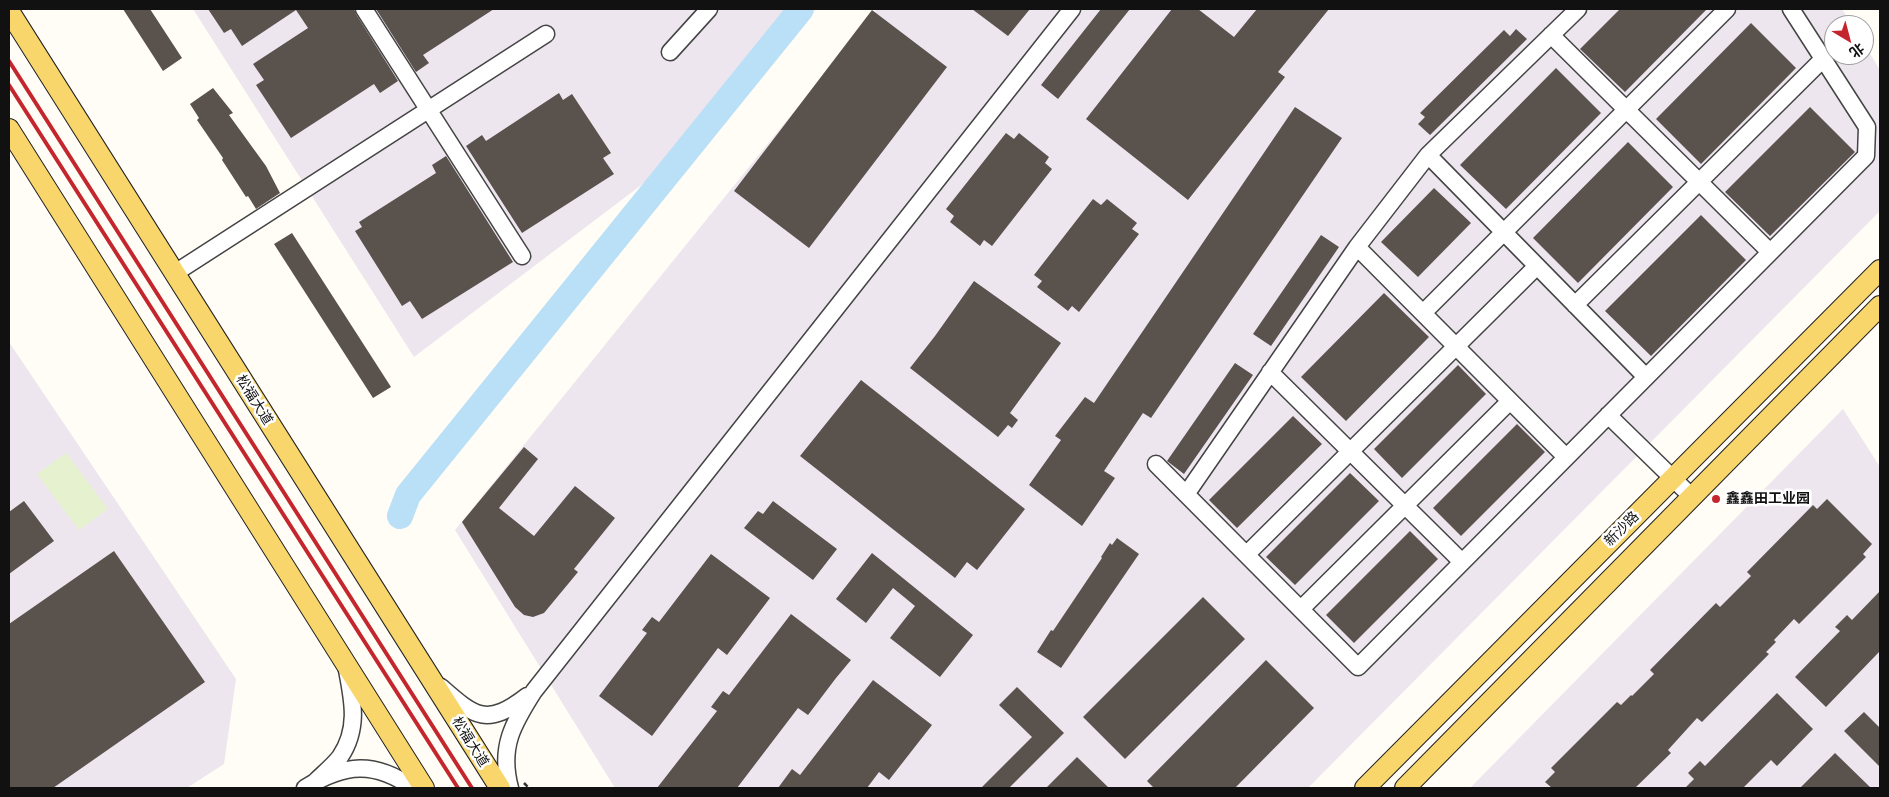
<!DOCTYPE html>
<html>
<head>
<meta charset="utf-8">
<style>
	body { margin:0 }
	#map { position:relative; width:1889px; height:797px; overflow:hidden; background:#fffdf5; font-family:Literata,"Noto Sans SC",serif }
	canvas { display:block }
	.frame { position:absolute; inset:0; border:10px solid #111; pointer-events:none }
	.north { position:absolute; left:1824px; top:15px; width:50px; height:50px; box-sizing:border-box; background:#fff; border:1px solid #a0a0a0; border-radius:50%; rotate:143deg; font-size:14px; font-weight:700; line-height:20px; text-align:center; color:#111 }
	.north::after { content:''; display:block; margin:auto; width:18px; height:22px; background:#c4262e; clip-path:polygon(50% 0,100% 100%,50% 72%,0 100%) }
</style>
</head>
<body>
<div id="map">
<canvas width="1889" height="797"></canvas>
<div class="frame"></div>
<div class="north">北</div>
</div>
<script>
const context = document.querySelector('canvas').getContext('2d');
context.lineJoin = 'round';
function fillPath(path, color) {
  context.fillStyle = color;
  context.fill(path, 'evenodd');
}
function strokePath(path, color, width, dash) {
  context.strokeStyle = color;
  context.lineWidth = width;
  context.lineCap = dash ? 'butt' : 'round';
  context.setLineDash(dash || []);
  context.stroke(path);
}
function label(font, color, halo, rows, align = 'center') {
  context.font = font + ' Literata,"Noto Sans SC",serif';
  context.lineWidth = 5;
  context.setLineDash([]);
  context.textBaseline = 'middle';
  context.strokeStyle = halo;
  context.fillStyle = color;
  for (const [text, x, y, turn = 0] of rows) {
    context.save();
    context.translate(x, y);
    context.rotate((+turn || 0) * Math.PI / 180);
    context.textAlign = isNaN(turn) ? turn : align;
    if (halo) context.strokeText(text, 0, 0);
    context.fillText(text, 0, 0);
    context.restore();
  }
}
const industrial = new Path2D(`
	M193 9H785L648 180 414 357Z
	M877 9H1842L1852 25H1834V55H1864V44L1880 70V211L1308 788H615L455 530Z
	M9 342 236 679 224 764 187 788H9Z
	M1843 409 1880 467V788H1470Z`);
const pitch = new Path2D(`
	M66 453 108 509 79 530 37 474Z`);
const river = new Path2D(`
	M400 516 408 495 801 9`);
const building = new Path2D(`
	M123 9H150L182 58 163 71Z
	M208 9H354L356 14 398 81 380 93 374 84 291 138 256 85 264 80 253 64 308 28 296 10 242 46 231 29 224 33Z
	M376 9H494L423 55 429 63 416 72Z
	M972 9H1030L1008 36Z
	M1101 9H1130L1058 99 1041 85Z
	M1172 9H1198L1234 37 1257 9H1329L1278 72 1285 77 1188 200 1086 119Z
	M1620 9H1707L1625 92 1580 49Z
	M872 10 947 67 809 248 734 191Z
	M1751 23 1796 68 1701 164 1656 119Z
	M1516 29 1527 39 1430 135 1418 124 1425 117 1420 113 1504 30 1510 36Z
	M1556 68 1601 113 1506 209 1460 165Z
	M213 88 233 113 229 115 266 166 280 193 256 209 248 196 246 197 222 160 223 158 197 120 199 118 190 104Z
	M559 93 563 100 572 94 611 153 603 158 614 174 522 233 466 146 482 135 486 141Z
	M1295 107 1342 138 1151 418 1143 413 1104 471 1115 478 1082 526 1029 485 1061 440 1055 436 1085 397 1094 403Z
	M1810 107 1855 152 1770 236 1725 192Z
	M1006 133 1014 139 1019 133 1049 157 1045 163 1052 169 992 246 984 240 980 246 950 222 954 216 946 209Z
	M1628 142 1673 187 1578 283 1533 238Z
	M446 156 513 262 422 319 410 301 402 306 355 231 362 227 359 222 436 173 432 165Z
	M1434 188 1471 223 1418 277 1381 242Z
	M1093 199 1101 205 1107 199 1137 223 1132 229 1139 234 1079 312 1072 306 1068 311 1037 287 1042 281 1034 275Z
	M1701 215 1746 260 1651 356 1605 311Z
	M292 233 391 387 373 398 274 244Z
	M1321 235 1339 247 1271 346 1253 334Z
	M974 281 1061 343 1010 413 1018 420 1012 428 1008 425 998 437 910 368 935 336Z
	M1384 293 1429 337 1346 421 1301 377Z
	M1235 363 1253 375 1184 474 1167 461Z
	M1458 365 1486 394 1402 478 1374 449Z
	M861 380 1025 509 977 570 967 562 955 578 800 456Z
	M1293 416 1322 444 1237 528 1209 500Z
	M1517 424 1545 452 1461 536 1433 508Z
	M524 447 538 459 499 508 534 536 575 486 615 518 574 569 578 572 544 613 533 617 524 615 515 607 462 522Z
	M1350 473 1379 501 1295 585 1266 557Z
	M1827 499 1872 544 1863 554 1866 557 1799 624 1794 619 1774 640 1776 642 1766 652 1769 654 1702 722 1697 718 1668 750 1671 753 1635 788H1552L1545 782 1555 772 1551 768 1617 702 1621 705 1631 695 1632 696 1654 674 1650 670 1716 603 1720 607 1751 576 1747 572 1813 505 1817 509Z
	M24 501 54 541 9 574V512Z
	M773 501 837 549 813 580 744 528 758 511 763 514Z
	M1410 531 1438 559 1354 643 1326 615Z
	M1117 538 1139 554 1061 668 1037 652 1051 630 1053 631 1102 558 1101 557 1110 543 1112 545Z
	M114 551 205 682 53 788H9V624Z
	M872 553 973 635 940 677 890 638 915 606 893 588 866 623 836 599Z
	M711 554 770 598 727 655 718 648 652 736 599 696 647 633 642 630 652 617 659 622Z
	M1880 591V651L1826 707 1795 677 1840 631 1835 627 1847 615 1852 620Z
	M1203 597 1245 639 1125 759 1083 717Z
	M791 614 851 660 836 678 808 715 798 708 737 788H657L717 711 711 707 723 691 729 695Z
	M1266 660 1314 708 1235 788H1154L1147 781Z
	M873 680 932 725 889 780 879 772 867 788H778L792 769 800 775Z
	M1017 687 1064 733 1009 788H981L1032 737 999 705Z
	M1777 693 1813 729 1777 766 1771 760 1743 788H1685L1694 779 1688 773 1700 761 1705 766Z
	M1864 712 1880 728V767L1844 731Z
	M1835 753 1871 788H1800Z
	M1077 757 1109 788H1046Z`);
const path = new Path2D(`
	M524 783 529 788`);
const minor = new Path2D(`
	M364 9 522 256
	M1551 35 1770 252
	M670 52 709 9
	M1428 155 1646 377
	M1357 247 1566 457
	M175 273 546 34
	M1575 305 1823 59
	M1423 313 1727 9
	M1270 372 1462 562
	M1608 415 1692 497
	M1156 464 1358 667 1866 156 1867 127 1791 9
	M1187 493 1357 247 1428 155 1578 9
	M1247 554 1537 266
	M1301 609 1510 401
	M441 687C475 717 487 727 527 696
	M315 782C323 774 333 766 340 757 359 729 353 701 347 670
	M305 788C345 763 375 761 413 788
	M510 788C499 747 513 724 534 691L1072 9`);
const major = new Path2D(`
	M9 11 500 788
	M9 129 424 788
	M1365 788 1880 270
	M1405 788 1880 306`);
const rail = new Path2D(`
	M9 61 472 788
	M9 85 458 788`);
const markers = [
	[1716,499,5,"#c4262e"]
];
const streetNames = [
	["松福大道",254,400,58],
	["新沙路",1622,529,-45],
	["松福大道",470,742,58]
];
const poiNames = [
	["鑫鑫田工业园",1726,499]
];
fillPath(industrial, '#eee6ef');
fillPath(pitch, '#e6f2cf');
strokePath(river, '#b9e0f7', 26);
fillPath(building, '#5a524d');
strokePath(minor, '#444', 19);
strokePath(major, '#222', 22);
strokePath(path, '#333', 2.5, [5, 2.5]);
strokePath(minor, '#fff', 16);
strokePath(major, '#f9d66b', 20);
strokePath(rail, '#c4262e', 4);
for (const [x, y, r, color] of markers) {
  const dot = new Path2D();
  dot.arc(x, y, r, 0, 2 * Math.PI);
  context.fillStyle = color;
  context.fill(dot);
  strokePath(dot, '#fff', 2);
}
label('14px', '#111', '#fff', streetNames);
label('bold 14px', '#111', '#fff', poiNames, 'left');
</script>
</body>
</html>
